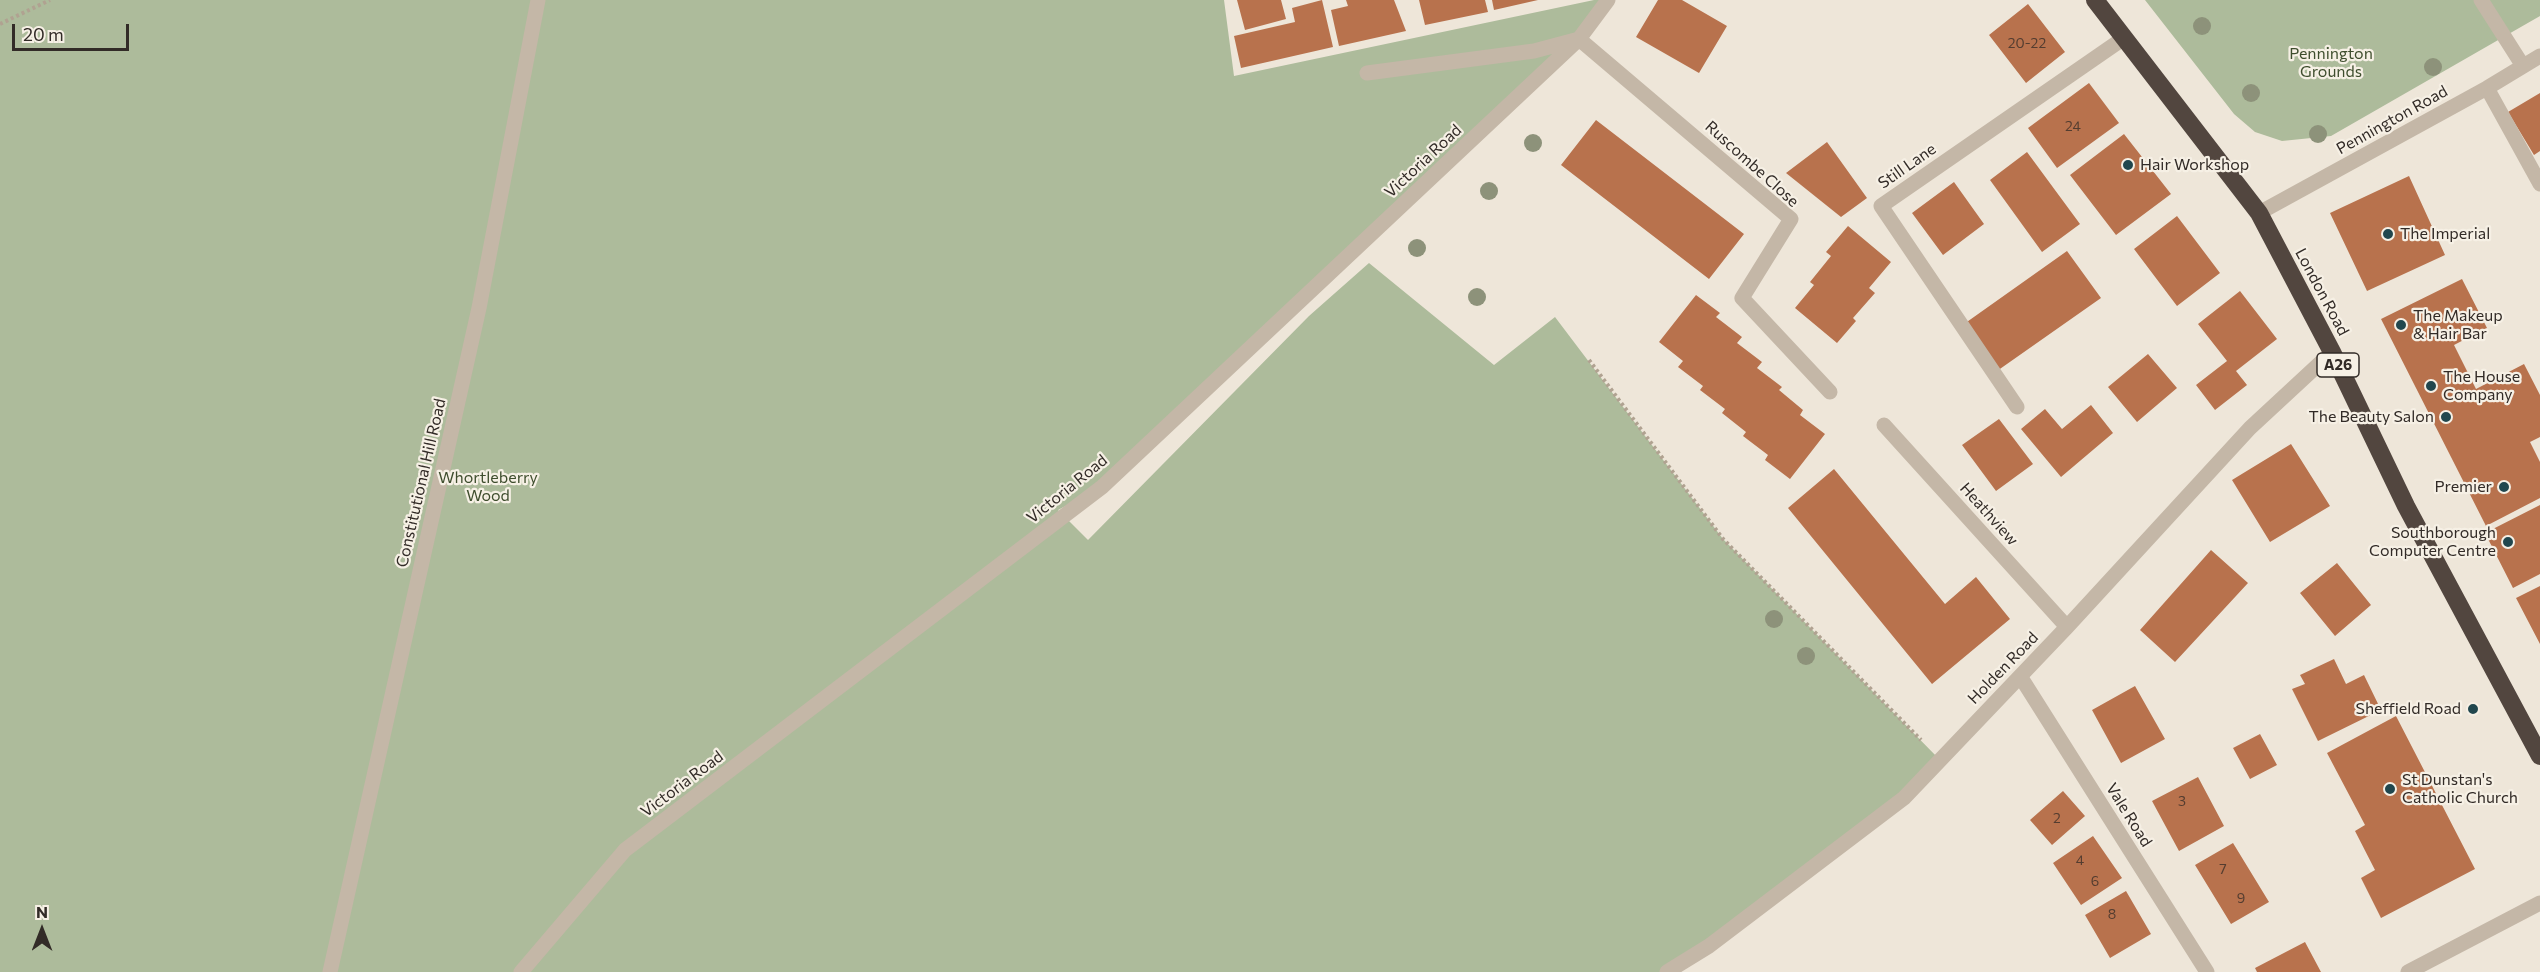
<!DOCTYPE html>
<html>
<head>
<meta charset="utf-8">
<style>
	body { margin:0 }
	#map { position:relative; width:2540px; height:972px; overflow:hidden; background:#eee6d9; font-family:Commissioner,sans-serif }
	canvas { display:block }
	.north { position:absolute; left:12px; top:900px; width:60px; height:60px; -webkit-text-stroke:4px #f6f0e5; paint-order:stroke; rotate:0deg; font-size:16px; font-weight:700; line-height:24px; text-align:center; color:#322b27 }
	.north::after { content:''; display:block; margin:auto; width:21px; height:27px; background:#322b27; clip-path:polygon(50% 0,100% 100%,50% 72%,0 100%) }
	.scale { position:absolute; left:12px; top:24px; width:117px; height:27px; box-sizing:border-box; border:3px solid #322b27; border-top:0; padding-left:8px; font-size:18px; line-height:21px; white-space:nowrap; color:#322b27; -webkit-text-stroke:4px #f6f0e5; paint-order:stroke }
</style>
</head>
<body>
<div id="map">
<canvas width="2540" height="972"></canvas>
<div class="north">N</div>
<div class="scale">20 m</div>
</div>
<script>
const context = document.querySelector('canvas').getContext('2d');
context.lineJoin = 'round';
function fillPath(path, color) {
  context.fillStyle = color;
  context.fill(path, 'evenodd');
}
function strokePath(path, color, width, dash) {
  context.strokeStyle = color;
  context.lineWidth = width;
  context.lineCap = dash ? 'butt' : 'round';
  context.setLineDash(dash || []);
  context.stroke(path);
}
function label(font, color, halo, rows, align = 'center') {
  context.font = font + ' Commissioner,sans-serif';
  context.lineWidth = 4.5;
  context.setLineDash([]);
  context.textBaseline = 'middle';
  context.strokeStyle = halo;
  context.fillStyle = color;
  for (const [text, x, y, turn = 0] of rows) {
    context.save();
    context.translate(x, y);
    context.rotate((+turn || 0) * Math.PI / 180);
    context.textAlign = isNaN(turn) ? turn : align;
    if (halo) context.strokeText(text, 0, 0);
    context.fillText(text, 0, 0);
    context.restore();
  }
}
const green = new Path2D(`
	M0 0H1224L1234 76 1594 0H1608L1579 39 1102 487 1058 510 1088 540 1309 316 1369 263 1494 365 1555 317 1723 539 1940 760 1904 798 1667 972H0Z
	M2145 0H2540V16L2331 136 2282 141 2255 132 2234 114Z`);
const building = new Path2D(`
	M1237 0H1281L1286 19 1245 30Z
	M1322 0 1333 47 1241 68 1234 36 1295 22 1292 8Z
	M1346 0H1394L1406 31 1339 46 1331 10 1348 6Z
	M1419 0H1485L1488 12 1425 25Z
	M1492 0H1538L1494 10Z
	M1658 0H1682L1727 26 1699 73 1636 37Z
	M2028 4 2065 52 2026 83 1989 35Z
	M2089 83 2119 123 2057 168 2028 128Z
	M2540 93V151L2534 155 2508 112Z
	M1596 120 1744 234 1709 279 1561 165Z
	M2124 134 2171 194 2116 235 2070 175Z
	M1827 142 1867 198 1841 217 1786 173Z
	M2027 152 2080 224 2042 252 1990 180Z
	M2409 176 2445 255 2367 291 2330 213Z
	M1954 182 1984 224 1943 255 1912 213Z
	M2177 216 2220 273 2177 306 2134 249Z
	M1848 226 1891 262 1869 288 1875 293 1853 318 1856 321 1837 343 1795 308 1814 285 1810 282 1831 256 1826 252Z
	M2067 251 2101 298 1997 371 1964 324Z
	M2462 279 2487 328 2454 345 2476 389 2524 364 2540 395V437L2530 442 2540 462V498L2486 526 2381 319Z
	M2240 291 2277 339 2236 371 2247 385 2215 410 2196 385 2227 361 2198 324Z
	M1696 295 1720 313 1716 317 1742 337 1737 343 1762 362 1757 368 1782 387 1779 390 1803 410 1800 415 1825 434 1790 479 1765 460 1768 455 1743 436 1746 432 1722 413 1725 409 1700 390 1703 386 1678 367 1683 361 1659 342Z
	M2148 354 2177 388 2137 422 2108 387Z
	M2091 405 2113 433 2061 477 2021 429 2045 409 2062 429Z
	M1999 419 2033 464 1996 491 1962 445Z
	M2291 444 2330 506 2270 542 2232 480Z
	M1834 469 1945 604 1976 577 2010 619 1932 684 1788 508Z
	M2540 505V574L2513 588 2485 533Z
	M2211 550 2248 583 2175 662 2140 630Z
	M2337 563 2371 605 2335 636 2300 593Z
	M2540 586V644L2516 598Z
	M2334 659 2346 684 2364 675 2381 710 2318 741 2292 689 2305 684 2300 675Z
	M2135 686 2165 739 2121 763 2092 710Z
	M2396 716 2475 869 2381 918 2361 878 2375 870 2355 831 2365 825 2327 753Z
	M2260 734 2277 765 2250 779 2233 748Z
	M2198 777 2224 826 2179 851 2152 801Z
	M2063 791 2085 816 2052 845 2030 820Z
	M2093 836 2122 878 2081 905 2053 863Z
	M2233 843 2269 902 2231 924 2195 865Z
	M2126 891 2151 934 2110 958 2085 915Z
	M2305 942 2321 972H2257L2255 968Z`);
const path = new Path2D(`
	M0 24 50 0
	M1589 360 1723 539 1921 740`);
const minor = new Path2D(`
	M2481 0 2523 66
	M1367 73 1534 51 1579 39 1791 219 1742 298 1830 392
	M2487 88 2540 184
	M2259 213 2487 88 2540 56
	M2017 407 1881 206 2124 38
	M1884 425 2067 627
	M2020 676 2207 972
	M330 972 479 308 538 0
	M521 972 625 850 1102 487 1579 39 1608 0
	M1667 972 1709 946 1904 798 2067 627 2250 428 2332 352
	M2408 972 2540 903`);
const highway = new Path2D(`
	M2095 0 2259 213 2332 352 2406 506 2540 756`);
const trees = [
	[2202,26],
	[2433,67],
	[2251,93],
	[2318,134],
	[1533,143],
	[1489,191],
	[1417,248],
	[1477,297],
	[1774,619],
	[1806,656]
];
const markers = [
	[2128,165,6,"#21474e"],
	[2388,234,6,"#21474e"],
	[2401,325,6,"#21474e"],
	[2431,386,6,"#21474e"],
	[2446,417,6,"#21474e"],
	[2504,487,6,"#21474e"],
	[2508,542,6,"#21474e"],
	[2473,709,6,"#21474e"],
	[2390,789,6,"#21474e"]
];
const numberNames = [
	["20-22",2027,43],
	["24",2073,126],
	["3",2182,801],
	["2",2057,818],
	["4",2080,860],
	["7",2223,869],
	["6",2095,881],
	["9",2241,898],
	["8",2112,914]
];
const shields = [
	[2338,365,42]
];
const shieldNames = [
	["A26",2338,365]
];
const parkNames = [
	["Pennington",2331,54],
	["Grounds",2331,72],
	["Whortleberry",488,478],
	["Wood",488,496]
];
const streetNames = [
	["Pennington Road",2392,120,-29],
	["Victoria Road",1423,161,-43],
	["Ruscombe Close",1752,164,42],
	["Still Lane",1907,166,-35],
	["London Road",2322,292,62],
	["Constitutional Hill Road",421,483,-77],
	["Victoria Road",1067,489,-39],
	["Heathview",1989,514,48],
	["Holden Road",2003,668,-46],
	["Victoria Road",682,784,-37],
	["Vale Road",2129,815,58]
];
const poiNames = [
	["Hair Workshop",2140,165],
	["The Imperial",2400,234],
	["The Makeup",2413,316],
	["& Hair Bar",2413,334],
	["The House",2443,377],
	["Company",2443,395],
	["The Beauty Salon",2434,417,"right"],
	["Premier",2492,487,"right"],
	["Southborough",2496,533,"right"],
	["Computer Centre",2496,551,"right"],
	["Sheffield Road",2461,709,"right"],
	["St Dunstan's",2402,780],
	["Catholic Church",2402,798]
];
fillPath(green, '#adbb9b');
fillPath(building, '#b8724d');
strokePath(path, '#b0a291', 4, [3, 3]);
strokePath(minor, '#c4b7a7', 15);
strokePath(highway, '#52463f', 18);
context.fillStyle = '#8d927a';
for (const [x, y] of trees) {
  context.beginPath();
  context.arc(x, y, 9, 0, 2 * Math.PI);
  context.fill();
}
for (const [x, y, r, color] of markers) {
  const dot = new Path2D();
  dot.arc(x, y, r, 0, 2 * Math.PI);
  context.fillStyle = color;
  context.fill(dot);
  strokePath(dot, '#f6f0e5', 2);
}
label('14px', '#543d30', null, numberNames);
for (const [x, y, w] of shields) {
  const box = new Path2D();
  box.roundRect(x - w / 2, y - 12, w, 24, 4.5);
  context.fillStyle = '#f6f0e5';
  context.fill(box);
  strokePath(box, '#322b27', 1.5);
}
label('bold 15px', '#322b27', null, shieldNames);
label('16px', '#3e4d2d', '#f6f0e5', parkNames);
label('16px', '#322b27', '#f6f0e5', streetNames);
label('16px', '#322b27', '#f6f0e5', poiNames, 'left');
</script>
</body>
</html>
